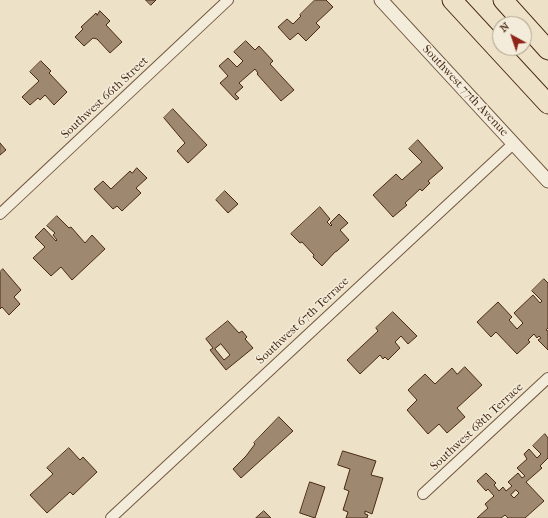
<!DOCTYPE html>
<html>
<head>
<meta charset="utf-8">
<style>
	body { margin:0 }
	#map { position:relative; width:548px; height:518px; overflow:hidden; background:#ede2c7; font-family:"IM FELL French Canon",serif }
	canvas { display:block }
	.north { position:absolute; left:492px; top:16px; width:40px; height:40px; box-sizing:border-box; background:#f3ecdb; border:1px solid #af9e8b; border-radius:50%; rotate:320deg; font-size:11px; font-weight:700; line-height:16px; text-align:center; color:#492912 }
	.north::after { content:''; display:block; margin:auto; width:14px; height:18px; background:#8f2418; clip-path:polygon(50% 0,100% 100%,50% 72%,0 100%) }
</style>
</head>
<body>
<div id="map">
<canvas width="548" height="518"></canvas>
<div class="north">N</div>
</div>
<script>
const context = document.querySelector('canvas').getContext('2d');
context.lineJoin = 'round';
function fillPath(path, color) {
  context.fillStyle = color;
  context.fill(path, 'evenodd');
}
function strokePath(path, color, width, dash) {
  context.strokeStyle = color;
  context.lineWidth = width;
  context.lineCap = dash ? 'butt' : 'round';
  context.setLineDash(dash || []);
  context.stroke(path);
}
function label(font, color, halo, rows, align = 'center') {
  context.font = font + ' "IM FELL French Canon",serif';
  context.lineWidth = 3;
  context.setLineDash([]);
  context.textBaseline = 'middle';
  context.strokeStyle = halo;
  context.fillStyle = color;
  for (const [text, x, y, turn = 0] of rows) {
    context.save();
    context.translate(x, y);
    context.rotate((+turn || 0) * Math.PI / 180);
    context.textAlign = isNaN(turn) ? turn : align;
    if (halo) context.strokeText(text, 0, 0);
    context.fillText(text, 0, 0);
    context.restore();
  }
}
const building = new Path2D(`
	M146 0H156L151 5Z
	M315 0H326L333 7 316 23 320 27 306 41 298 33 290 40 278 27 287 19 293 24 301 16 300 15Z
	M100 11 110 21 106 25 122 42 110 53 97 39 93 38 84 46 75 37 83 29 81 27 96 13 97 15Z
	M246 41 255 50 259 46 273 61 270 64 294 90 281 101 257 74 258 73 255 69 239 83 243 87 235 94 239 98 236 100 220 83 228 76 219 66 228 58 237 67 243 61 234 52Z
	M41 61 51 71 49 73 67 92 54 105 45 95 40 100 38 98 30 105 22 97 39 81 30 72Z
	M173 109 207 145 188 163 177 151 185 143 164 118Z
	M418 140 443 168 428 181 430 183 422 191 420 189 405 203 407 205 393 217 373 195 396 174 402 180 422 162 409 149Z
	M0 143 6 150 0 155Z
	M137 168 147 178 136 188 141 193 122 211 117 206 113 209 94 189 103 181 111 189 130 171 132 173Z
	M225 191 238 204 228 213 216 200Z
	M320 207 330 219 327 222 331 226 332 225 330 223 339 214 348 223 340 230 349 240 337 251 335 252 322 266 313 257 314 255 302 242 300 243 291 234Z
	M57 216 69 228 71 227 85 243 92 235 105 249 72 280 61 267 51 276 33 258 45 247 35 237 44 228 56 241 57 240 53 235 55 233 47 226Z
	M3 269 21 290 14 297 20 304 9 315 2 307 0 309V272Z
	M544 279 548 283V328L546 330 548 331V350L538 340 541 338 539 336 537 338 534 334 528 340 530 342 517 354 496 332 491 337 477 322 498 302 512 317 509 320 517 329 523 323 514 313 533 295 540 303 542 301 532 291Z
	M393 312 417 336 408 344 401 336 395 342 400 348 388 360 385 357 383 359 380 355 360 374 347 360 378 331 376 328Z
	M228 321 239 333 242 331 247 337 245 339 253 348 226 370 210 350 213 348 206 339ZM221 344 230 355 224 360 215 349Z
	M465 367 482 385 457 408 465 417 447 433 439 424 428 434 407 410 417 400 408 390 425 374 435 384 452 368 457 374Z
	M279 417 293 431 241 478 233 469 246 456 255 444 254 443Z
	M545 434 548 438V458L540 466 542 468 526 482 544 501 525 518H508L505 515 501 518H477L488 508 485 504 494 496 488 489 486 491 477 481 486 473 496 483 494 485 499 491 503 487 506 491 512 486 508 482 518 473 522 478 525 476 517 468 527 459 524 454 529 449 537 458 541 454 533 446ZM516 490 519 493 514 498 511 495Z
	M69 448 80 460 83 457 97 472 73 495 70 492 47 513 30 495 53 474 47 468Z
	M343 451 376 461 371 475 383 478 372 514 365 511V514L368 515 367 518H346L348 512 343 510 349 491 344 489 350 469 338 465Z
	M310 482 325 487 315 518 300 513Z
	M264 511 271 518H256Z`);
const minor = new Path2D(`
	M0 214 228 0
	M423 494 548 378
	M111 518 513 144`);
const tertiary = new Path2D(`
	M381 0 548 181`);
const motorway = new Path2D(`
	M452 0 548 104
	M503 0 548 50`);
const streetNames = [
	["Southwest 77th Avenue",465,91,47],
	["Southwest 66th Street",105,98,-43],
	["Southwest 67th Terrace",303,321,-43],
	["Southwest 68th Terrace",477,427,-43]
];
fillPath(building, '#9e8970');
strokePath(building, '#492912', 1);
strokePath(minor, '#72573f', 12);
strokePath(tertiary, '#72573f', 15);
strokePath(motorway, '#492912', 21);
strokePath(minor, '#f3ecdb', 10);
strokePath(tertiary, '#f3ecdb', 13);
strokePath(motorway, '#ede2c7', 19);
label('12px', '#492912', '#f3ecdb', streetNames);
</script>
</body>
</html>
